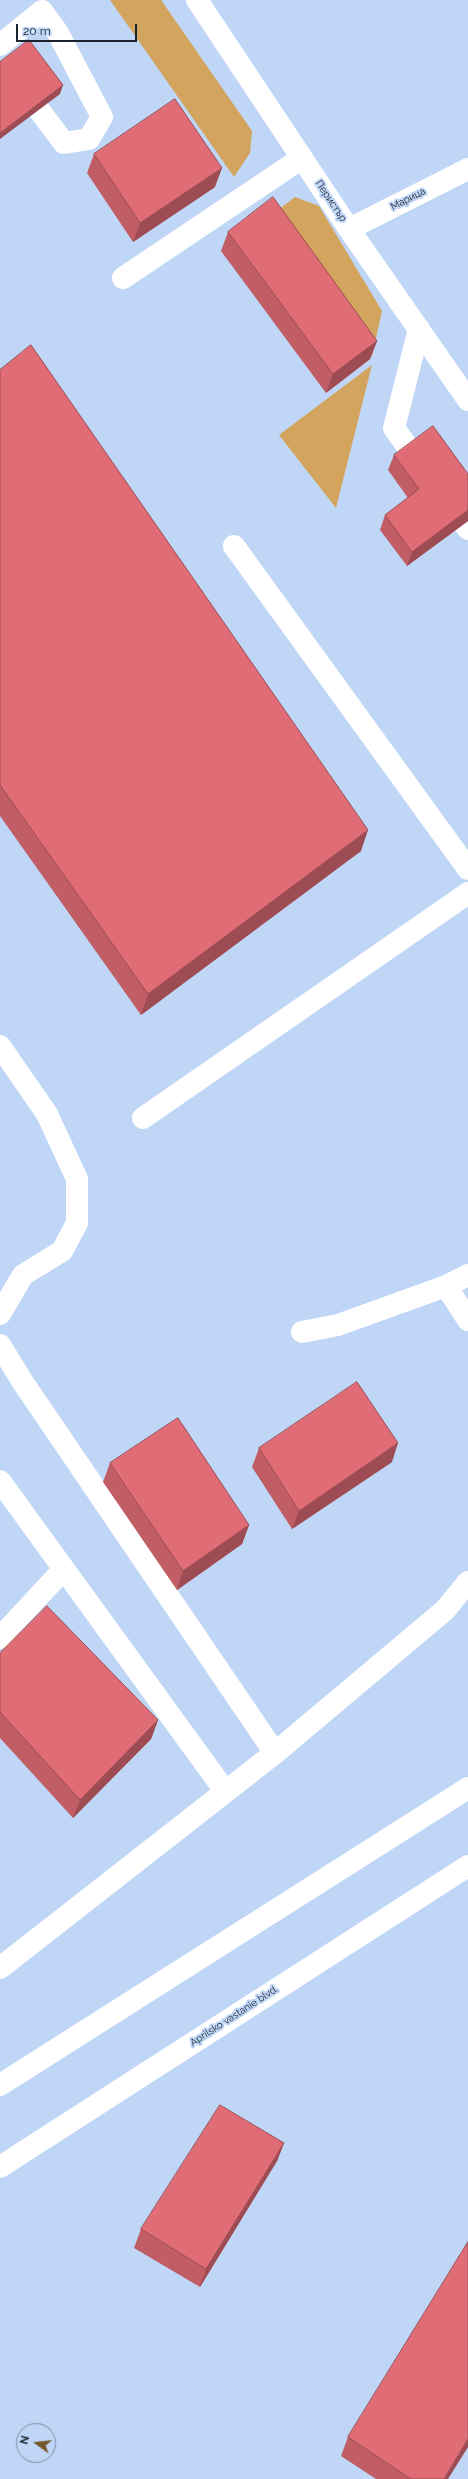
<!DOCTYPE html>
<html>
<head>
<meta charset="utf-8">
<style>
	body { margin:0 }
	#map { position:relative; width:468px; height:2479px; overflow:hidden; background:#bfd6f6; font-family:Raleway,sans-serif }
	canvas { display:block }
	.north { position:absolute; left:16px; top:2423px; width:40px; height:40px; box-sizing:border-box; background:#bfd6f6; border:1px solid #7d8ea6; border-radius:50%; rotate:285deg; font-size:11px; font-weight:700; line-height:16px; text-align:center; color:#1a222e }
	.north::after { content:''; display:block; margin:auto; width:14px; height:18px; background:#74572a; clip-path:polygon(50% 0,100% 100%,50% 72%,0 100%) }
	.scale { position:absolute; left:16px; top:24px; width:121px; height:18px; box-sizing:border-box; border:2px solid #1a222e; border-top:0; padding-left:5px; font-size:12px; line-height:14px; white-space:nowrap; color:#1a222e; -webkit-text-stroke:3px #bfd6f6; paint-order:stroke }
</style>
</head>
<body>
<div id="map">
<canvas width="468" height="2479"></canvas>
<div class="north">N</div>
<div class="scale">20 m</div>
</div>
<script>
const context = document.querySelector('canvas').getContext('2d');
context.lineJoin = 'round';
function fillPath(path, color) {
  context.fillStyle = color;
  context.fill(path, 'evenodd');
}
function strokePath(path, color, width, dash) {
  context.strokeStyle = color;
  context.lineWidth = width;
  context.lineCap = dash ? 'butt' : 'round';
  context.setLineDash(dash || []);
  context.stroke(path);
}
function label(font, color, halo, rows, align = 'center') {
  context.font = font + ' Raleway,sans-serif';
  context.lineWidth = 4;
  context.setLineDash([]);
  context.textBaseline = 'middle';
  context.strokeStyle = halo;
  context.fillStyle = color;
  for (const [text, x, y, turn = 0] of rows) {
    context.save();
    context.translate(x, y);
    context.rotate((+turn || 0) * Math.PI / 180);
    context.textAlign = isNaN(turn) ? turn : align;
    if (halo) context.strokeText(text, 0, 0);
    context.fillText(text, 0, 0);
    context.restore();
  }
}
const green = new Path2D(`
	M110 0H161L252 131 250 153 234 177Z
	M295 197 319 206 382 311 372 356 270 216Z
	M372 365 336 508 279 435Z`);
const minor = new Path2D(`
	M197 0 349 229 468 400
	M0 45 42 11 58 33 102 117 89 139 64 143 39 110
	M349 229 468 169
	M123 278 302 158
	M412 453 394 428 419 329
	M464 524 468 529
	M234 546 468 869
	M0 1046 47 1114 77 1179V1223L62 1251 23 1275 0 1314
	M143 1118 468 893
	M446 1286 468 1320
	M302 1332 338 1325 446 1286 468 1275
	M0 1345 22 1381 275 1753
	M0 1481 225 1791
	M0 1638 63 1570
	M0 1968 275 1753 445 1610 468 1582
	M0 2085 468 1788
	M0 2167 468 1866`);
const wall = new Path2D(`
	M94 154 215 187 133 242 87 173Z
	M228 232 377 341 370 359 326 393 221 251Z
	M0 370 361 851 141 1015 0 816Z
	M394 455 468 474V521L407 566 380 530 385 515 408 498 388 470Z
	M259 1448 392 1462 292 1529 252 1467Z
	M110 1463 249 1525 242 1544 177 1590 103 1482Z
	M0 1653 158 1720 151 1739 73 1818 0 1738Z
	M284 2143 277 2161 200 2287 134 2248 141 2229Z
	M348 2437 448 2479H376L341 2456Z`);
const shadedWall = new Path2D(`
	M63 85 60 94 0 139V133Z
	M222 168 215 187 133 242 140 223Z
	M377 341 370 359 326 393 333 374Z
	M468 510V521L407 566 412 552Z
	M368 830 361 851 141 1015 148 994Z
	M398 1443 392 1462 292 1529 299 1511Z
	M249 1525 242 1544 177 1590 183 1571Z
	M158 1720 151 1739 73 1818 80 1800Z
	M284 2143 277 2161 200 2287 206 2269Z
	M468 2439V2447L448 2479H444Z`);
const building = new Path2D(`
	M29 40 63 85 0 133V62Z
	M175 99 222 168 140 223 94 154Z
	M273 197 377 341 333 374 228 232Z
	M31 345 368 830 148 994 0 785V370Z
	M433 426 468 474V510L412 552 385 515 419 489 394 455Z
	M357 1382 398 1443 299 1511 259 1448Z
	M178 1418 249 1525 183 1571 110 1463Z
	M47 1606 158 1720 80 1800 0 1712V1653Z
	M220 2105 284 2143 206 2269 141 2229Z
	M468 2242V2439L444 2479H411L348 2437Z`);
const streetNames = [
	["Марица",408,199,-27],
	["Перистър",331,201,56],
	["Aprilsko vastanie blvd.",234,2016,-33]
];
fillPath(green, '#d3a45d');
strokePath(minor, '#fff', 22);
fillPath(wall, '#c15d65');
fillPath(shadedWall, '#9d4c53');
fillPath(building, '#e06c76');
strokePath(building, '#9d4c53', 1);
label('10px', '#1a222e', '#bfd6f6', streetNames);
</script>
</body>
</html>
